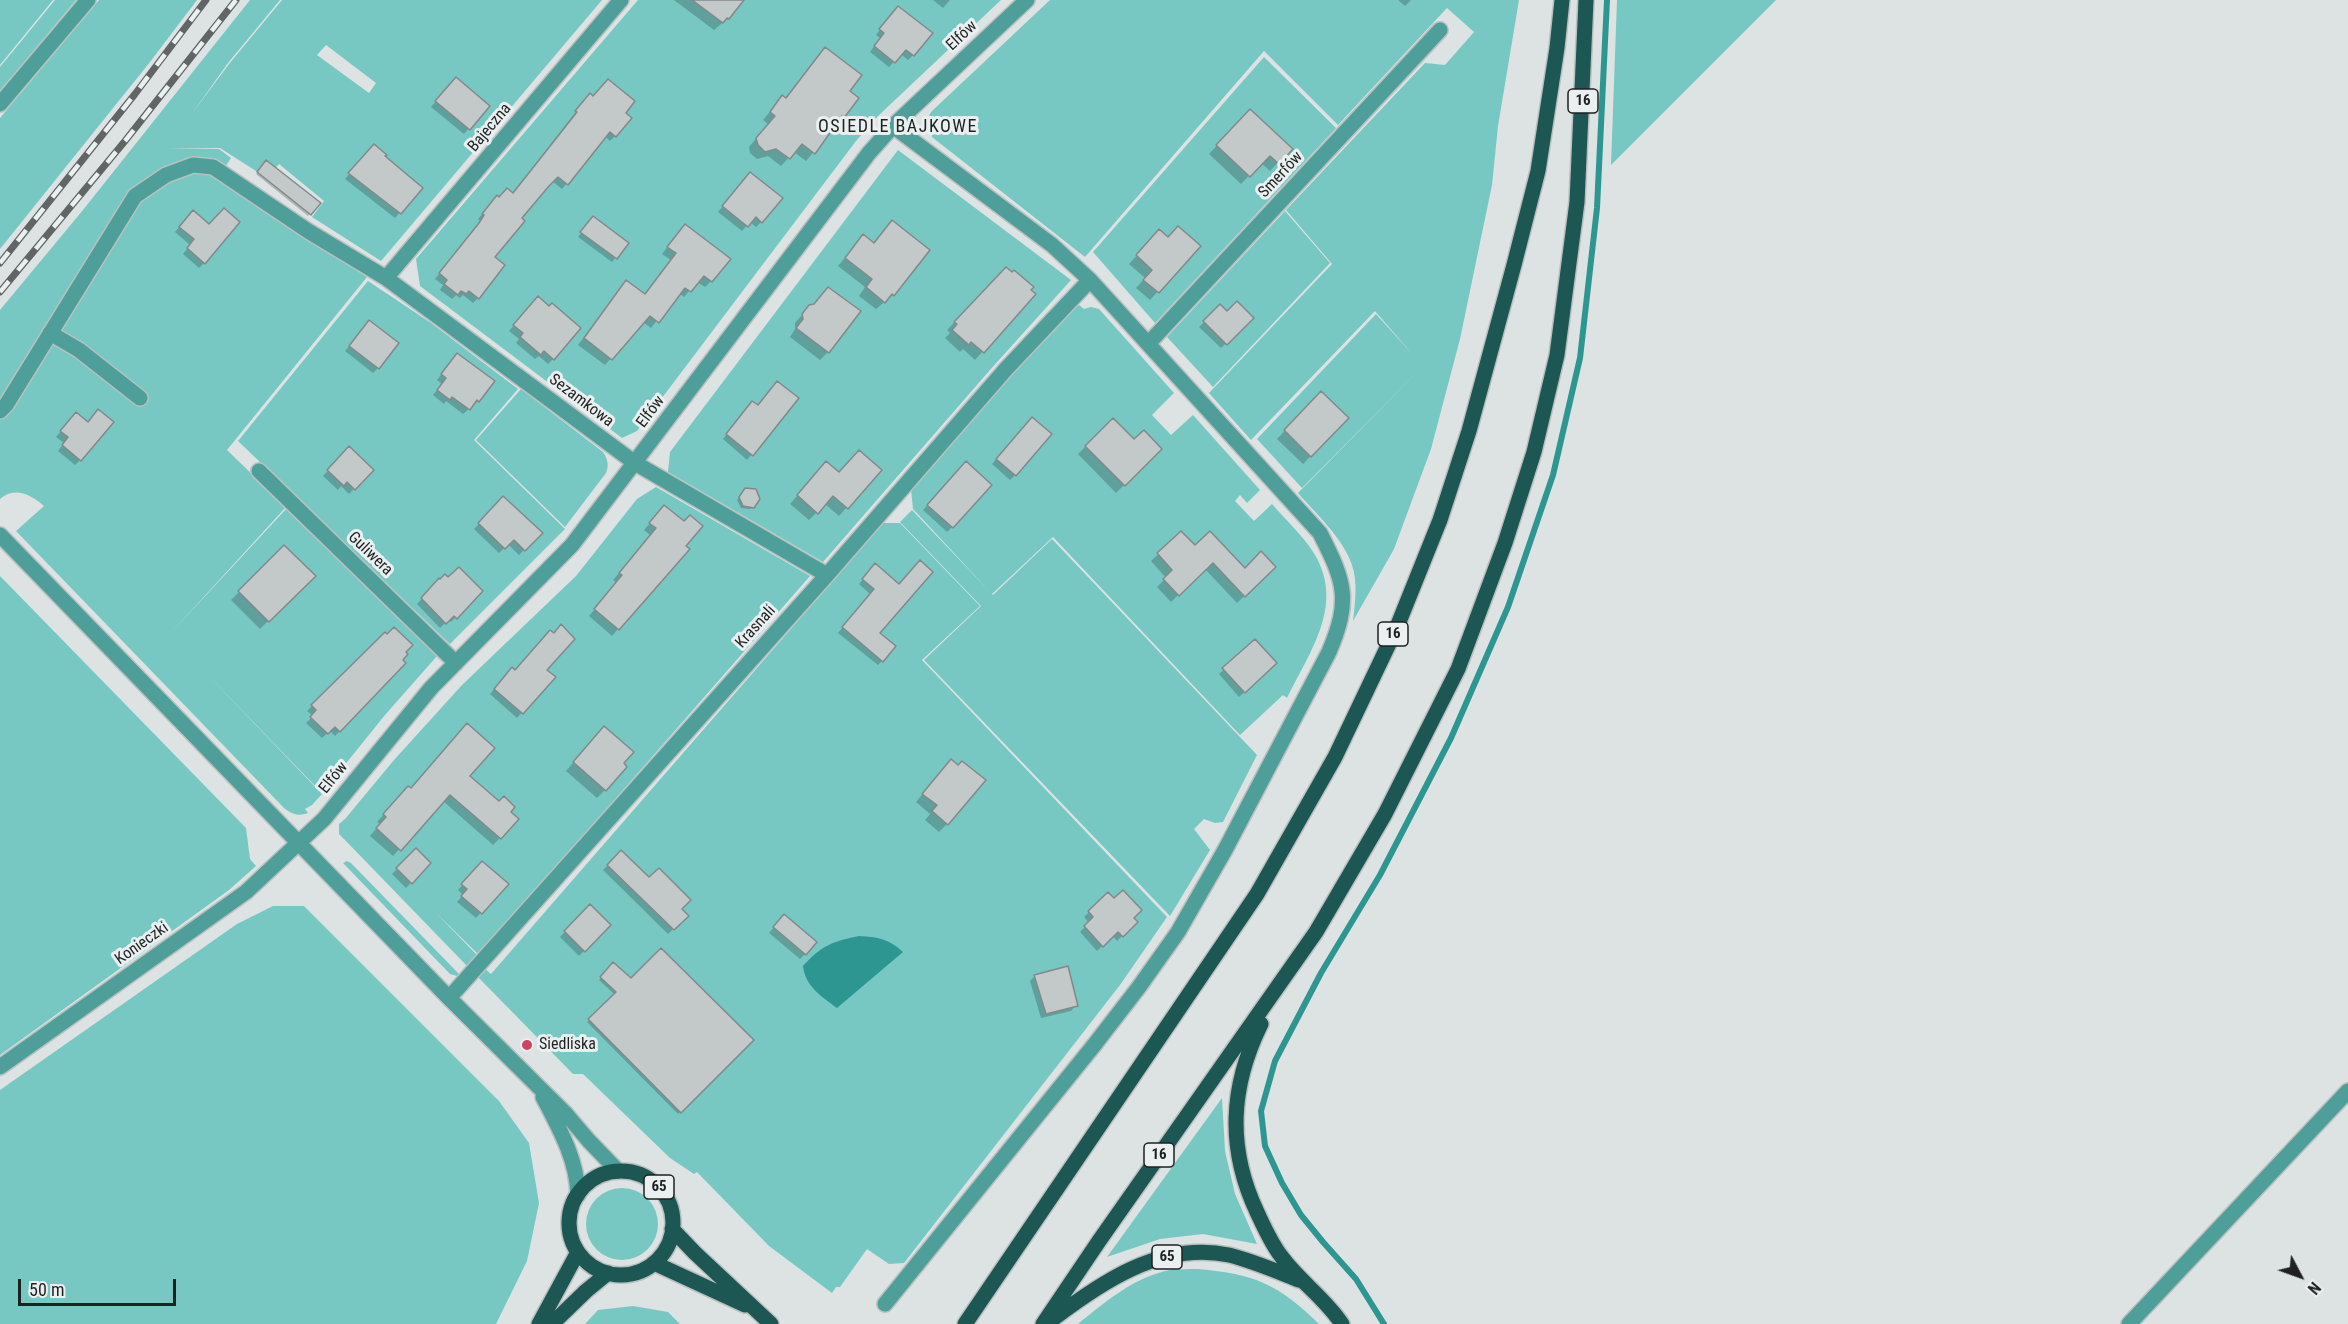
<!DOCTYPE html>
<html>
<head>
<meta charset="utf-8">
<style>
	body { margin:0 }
	#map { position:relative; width:2348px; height:1324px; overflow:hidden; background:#dce3e2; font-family:"Roboto Condensed",sans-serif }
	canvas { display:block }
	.north { position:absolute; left:2270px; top:1246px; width:60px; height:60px; -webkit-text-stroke:4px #eaf0f0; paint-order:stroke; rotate:131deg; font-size:16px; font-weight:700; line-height:24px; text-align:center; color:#1f2121 }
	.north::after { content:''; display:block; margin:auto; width:21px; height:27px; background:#1f2121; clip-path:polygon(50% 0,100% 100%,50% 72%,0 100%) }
	.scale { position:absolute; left:18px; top:1279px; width:158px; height:27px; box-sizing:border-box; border:3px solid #1f2121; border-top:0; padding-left:8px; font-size:18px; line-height:21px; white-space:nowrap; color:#1f2121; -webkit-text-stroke:4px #eaf0f0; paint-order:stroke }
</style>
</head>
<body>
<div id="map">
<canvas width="2348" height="1324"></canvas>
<div class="north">N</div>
<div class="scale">50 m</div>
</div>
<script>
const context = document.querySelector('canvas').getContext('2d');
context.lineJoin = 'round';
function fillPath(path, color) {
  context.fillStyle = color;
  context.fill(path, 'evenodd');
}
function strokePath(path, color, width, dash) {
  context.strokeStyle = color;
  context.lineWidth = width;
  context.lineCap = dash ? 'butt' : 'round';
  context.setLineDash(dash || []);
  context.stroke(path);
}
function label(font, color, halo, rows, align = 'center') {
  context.font = font + ' "Roboto Condensed",sans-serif';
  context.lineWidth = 6;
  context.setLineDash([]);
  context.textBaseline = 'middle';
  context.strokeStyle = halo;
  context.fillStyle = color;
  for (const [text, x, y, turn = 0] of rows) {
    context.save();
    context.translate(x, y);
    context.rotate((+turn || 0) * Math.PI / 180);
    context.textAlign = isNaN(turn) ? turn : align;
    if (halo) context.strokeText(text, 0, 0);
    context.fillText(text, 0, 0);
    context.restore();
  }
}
const green = new Path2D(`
	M0 0H53L0 65Z
	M55 0H76L0 91V67Z
	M99 0H197L150 62 0 249V118Z
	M250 0H280L228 63 191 115 229 64 282 0H602L381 261 312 217 324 201 279 164 267 178 220 148 165 149H219L231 158 217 179 214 178 367 277 227 450 286 507 169 635 287 508 437 656 385 715 322 793 202 669 322 794 312 805 305 809 308 813C298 816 294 815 285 809L16 531 44 506C31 495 15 486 0 499V310L83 210ZM326 45 376 83 369 93 317 55Z
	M638 0H1001L878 116 856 141 637 431 622 438 420 286 416 259Z
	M1050 0H1519L1498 126 1492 185 1460 339 1431 449 1394 549 1353 621C1355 604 1358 582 1352 565 1343 538 1317 515 1298 493L1423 366 1302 488 1257 439 1376 314 1414 356 1375 311 1251 440 1209 393 1332 264 1286 210 1425 63 1445 65 1474 32 1447 8 1338 125 1264 51 1085 257 932 137C933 126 924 121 932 111Z
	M1617 0H1776L1611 165Z
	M1264 57 1336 128 1155 323 1093 252Z
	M898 150 1071 280 990 370 823 562 668 472 670 452Z
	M1285 211 1330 263 1213 387 1167 337Z
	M368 281 431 323 518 389 474 440 565 529 450 644 238 441Z
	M1079 305 1084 309 1091 307 1099 309 1174 393 1152 415 1171 435 1193 415 1260 490 1247 503 1240 495 1235 501 1254 521 1272 504C1283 517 1296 529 1306 542 1350 597 1313 646 1287 698L1283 695 1240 735 1053 537 992 594 913 509 911 489 1047 333Z
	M521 389 603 452C608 460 609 465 606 473L565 527 476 440Z
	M656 487 810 576 479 955 435 912 478 956 468 967 344 839 339 834V824L345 819 394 760 462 685 576 576 637 499Z
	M912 510 993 595 1052 539 1257 755 1223 822 1215 823 1204 819 1194 829 1210 850 1170 916 924 660 981 606 900 522Z
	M883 523H900L980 606 922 660 1167 917 1120 985 904 1263 889 1264 867 1249 840 1287H836L832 1293 769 1246 697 1172 694 1174 670 1158 583 1074H573L477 976 484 968 491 974Z
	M0 576 246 828 250 859 256 866 229 890 0 1055Z
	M347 861 351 863 459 974 457 976 450 974 343 863Z
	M273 906H304L499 1101 529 1143 539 1203 527 1261 496 1324H0V1090L237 924Z
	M1222 1098 1225 1151 1235 1194 1257 1244 1203 1234 1160 1239 1107 1257Z
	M586 1224a36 36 0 1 1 72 0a36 36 0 1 1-72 0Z
	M1198 1269C1255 1274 1278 1284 1319 1324H1078C1105 1302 1134 1277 1170 1270 1179 1269 1189 1269 1198 1269Z
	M633 1306 668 1312 680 1324H585L598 1310Z`);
const water = new Path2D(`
	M859 936C878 937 889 939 903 952L837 1008C822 997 805 986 803 966 821 946 833 941 859 936Z`);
const shadow = new Path2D(`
	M674 0H742L728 18 714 30Z
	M933 0H950L943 8Z
	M1398 0H1411L1405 6Z
	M893 13 913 55 908 60 901 54 889 67 870 52 880 38 876 35Z
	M825 49 848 91 843 117 806 161 794 152 781 166 768 156 757 159 750 153 749 147 768 124 763 120 782 97 785 99Z
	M451 84 488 106 464 134 431 107Z
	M585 100 623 114 615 136 610 141 605 136 562 189 552 181 520 219 492 257 478 298 473 303 463 295 460 298 456 295 452 299 440 290 443 285 435 279 474 230 480 221 478 219 493 202 512 194Z
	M1242 119 1291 149 1270 171 1261 163 1241 184 1209 154Z
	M369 151 383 157 421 188 395 218 345 179Z
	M264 164 319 203 308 216 256 174Z
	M745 179 761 222 756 227 750 222 742 231 718 212Z
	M188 217 204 263 199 268 183 254 190 245 175 232Z
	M590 221 627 243 612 262 578 237Z
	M892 222 893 295 876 309 859 296 865 287 838 266 863 236 873 244Z
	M679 232 711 281 705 287 697 282 684 297 679 293 651 328 643 322 605 365 578 345 626 282 645 295 671 260 662 254Z
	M1168 238 1199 246 1150 300 1136 288 1145 278 1129 264 1152 239Z
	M1006 269 1034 294 975 360 963 349 960 352 945 338 950 333 947 330Z
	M533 303 553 359 548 364 539 356 535 359 516 343 519 339 509 331Z
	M1220 306 1227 313 1252 318 1221 348 1199 327Z
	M809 307 828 352 820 360 790 337 795 329V323Z
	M365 327 378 368 373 373 345 351Z
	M452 360 478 401 463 414 446 401 444 404 433 395 442 384 437 380Z
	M1321 393 1347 418 1303 464 1277 439Z
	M797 399 747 460 723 439 748 407Z
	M71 419 80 460 75 465 58 451 64 443 56 437Z
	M1113 420 1134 441 1160 449 1116 493 1078 454Z
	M1027 424 1015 475 1010 480 992 464Z
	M349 448 372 470 349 494 341 486 338 490 323 476Z
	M961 468 952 527 947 532 923 510Z
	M880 470 839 516 825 504 809 520 790 504 819 471 839 474Z
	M744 492 753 507 750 509 741 508 737 500Z
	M503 498 541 533 519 555 508 544 499 553 474 529Z
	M664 507 618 629 612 636 589 616 617 583 613 580 651 536 644 530Z
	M1181 533 1195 548 1245 570 1274 567 1237 603 1205 569 1171 602 1157 587 1166 578 1151 561Z
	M284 547 313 576 260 629 231 600Z
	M875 565 878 633 882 661 878 665 838 633 870 594 859 584Z
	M434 585 481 591 451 622 448 620 440 628 417 604Z
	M385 634 404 663 335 736 330 731 322 738 306 723 313 716 307 711Z
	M1255 641 1275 663 1239 697 1219 674Z
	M545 670 554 677 517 718 490 694 507 674Z
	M596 736 622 764 605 790 597 798 566 771Z
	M958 767 947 824 939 832 925 820 930 814 916 802 943 769Z
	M468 776 509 812 500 838 493 845 443 801 393 856 370 836 380 824 377 822 401 795 410 789Z
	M416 850 429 863 406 888 392 874Z
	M621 852 687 916 668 934 603 870Z
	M477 868 507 884 476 918 457 902 463 895 458 890Z
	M1108 894 1136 922 1117 941 1113 936 1097 951 1080 932 1089 923 1084 917Z
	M590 906 609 925 579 956 560 937Z
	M779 921 805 954 800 959 769 933Z
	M613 964 631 980 752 1040 678 1114 587 1022 615 995 599 980Z
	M1035 976 1076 1005 1071 1011 1041 1018 1030 981Z`);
const stream = new Path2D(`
	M1384 1324 1356 1279 1323 1242 1301 1215 1282 1183 1265 1146 1261 1111 1275 1061 1321 973 1380 875 1451 738 1508 607 1553 475 1580 358 1597 208 1607 0`);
const building = new Path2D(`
	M692 0H744L729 19 727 18 723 23Z
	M898 6 933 33 914 56 906 50 895 63 874 46 884 33 879 29Z
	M825 47 862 75 850 91 859 98 844 118 842 116 815 154 802 144 790 159 776 149 765 152 758 145 756 138 775 116 770 112 782 95 786 98Z
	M456 77 490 106 470 130 435 101Z
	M608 79 635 101 626 113 632 118 616 137 610 132 568 185 558 177 549 186 522 218 525 221 495 257 505 265 479 299 469 291 466 294 461 291 458 295 444 284 447 280 439 273 479 223 484 215 482 214 497 195 499 197 507 188 513 193 577 112 575 111 590 93 593 96Z
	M1250 109 1293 149 1279 164 1270 156 1250 177 1216 145Z
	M374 144 387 155 385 156 423 188 401 214 348 173Z
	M266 160 321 203 311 215 257 172Z
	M750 172 783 198 762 223 756 217 748 227 722 206Z
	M224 208 240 222 205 264 187 248 194 239 179 227 193 210 209 224Z
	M593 216 629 243 617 259 580 232Z
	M892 220 930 250 894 296 892 294 885 303 866 287 872 279 845 258 863 234 874 243Z
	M685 224 731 259 712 282 704 276 691 292 685 288 659 323 650 316 612 360 584 338 626 280 645 294 676 253 667 247Z
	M1178 226 1201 246 1159 293 1143 280 1152 270 1136 255 1159 229 1168 237Z
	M1006 267 1012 272 1014 270 1034 287 1031 290 1036 294 984 353 971 342 969 345 952 330 957 324 954 322Z
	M828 287 861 311 829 353 796 328 803 319 802 314 809 305 814 304Z
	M538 296 549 306 552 303 581 328 554 360 544 351 541 355 520 337 523 333 513 325Z
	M1237 301 1254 318 1227 345 1203 321 1220 304 1227 311Z
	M369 320 399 343 379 369 349 346Z
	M457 353 495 381 479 402 477 400 470 410 452 397 450 400 437 390 446 378 441 374Z
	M777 381 799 398 753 456 726 434 752 401 758 405Z
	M1321 391 1349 418 1311 457 1284 430Z
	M98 409 114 422 81 461 62 445 68 437 60 431 76 412 88 422Z
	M1032 417 1052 434 1016 476 996 459Z
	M1113 418 1134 439 1144 430 1162 449 1125 486 1085 446Z
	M349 446 374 470 355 490 347 482 344 486 327 470Z
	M859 450 882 470 848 509 833 496 818 514 797 495 826 461 839 472Z
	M966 461 992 485 953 528 927 505Z
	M745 488 756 489 760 499 754 508 743 506 739 497Z
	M503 496 543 533 525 551 514 540 505 549 478 523Z
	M664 505 684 521 690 515 703 526 686 546 690 549 619 630 594 609 622 575 619 573 656 528 649 523Z
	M1181 531 1195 545 1210 531 1245 568 1261 551 1276 567 1245 597 1213 563 1179 596 1163 579 1172 570 1157 553Z
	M284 545 316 576 269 622 238 591Z
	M920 560 933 572 880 633 896 646 883 662 842 627 874 589 862 579 875 563 899 584Z
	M459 567 483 591 457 619 454 616 446 624 421 598 439 578 440 579 445 574 448 577Z
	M561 624 575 639 547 670 556 677 523 714 494 689 512 667 515 670 550 630 554 633Z
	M394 627 413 645 406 652 408 654 403 660 406 663 340 732 335 727 328 734 310 717 316 710 311 705 385 632 387 634Z
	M1255 639 1277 663 1245 693 1222 668Z
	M467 723 495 748 470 776 499 801 504 796 515 807 511 812 519 819 501 839 450 795 401 851 376 828 386 817 383 814 408 786 411 788Z
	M604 726 634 752 624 763 627 767 606 791 573 762Z
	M951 759 958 765 962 761 986 780 948 825 932 811 937 805 922 794Z
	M416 848 431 863 412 884 396 868Z
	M621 850 649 877 659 868 691 900 682 909 689 916 674 930 607 865Z
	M482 861 509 884 482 914 461 896 467 889 461 884Z
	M1123 890 1142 910 1134 918 1138 922 1123 937 1118 932 1103 947 1084 926 1093 917 1088 911 1108 892 1114 898Z
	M590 904 611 925 585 952 564 931Z
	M784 914 817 942 806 955 773 927Z
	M661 948 754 1040 681 1113 588 1019 616 992 600 977 613 962 631 978Z
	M1068 966 1078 1006 1046 1014 1034 975Z`);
const minor = new Path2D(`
	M0 104 88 0
	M386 278 621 0
	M50 333 79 350 140 398
	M1148 344 1440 30
	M0 411 6 405 135 196 166 175 193 165 213 167 308 231 386 278 635 463 827 575
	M259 471 456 663
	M0 535 449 998 566 1114 589 1141 618 1171
	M449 998 827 575 1006 369 1090 280
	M0 1067 246 892 324 819 431 688 572 545 869 153 893 126 1027 0
	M543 1097C559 1128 577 1159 578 1195
	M885 1304 1095 1044 1139 987 1178 932 1225 850 1329 652C1351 600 1345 582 1320 533L1090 280 1052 245 893 126
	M2129 1324 2348 1091`);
const major = new Path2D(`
	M1261 1024C1230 1087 1227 1148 1257 1212 1264 1227 1271 1243 1281 1256 1299 1281 1325 1298 1342 1324
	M569 1223a52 52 0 1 1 104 0a52 52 0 1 1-104 0Z
	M672 1229 695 1253 771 1324
	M654 1263 745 1305
	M1049 1322C1100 1283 1160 1241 1229 1255 1253 1261 1276 1271 1299 1280
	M539 1324 578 1252
	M552 1324 586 1291 608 1273
	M965 1324 1257 894 1335 757 1397 627 1440 520 1469 431 1514 265 1538 171 1557 48 1562 0
	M1043 1324 1099 1241 1316 932 1385 814 1458 669 1505 543 1534 452 1557 355 1577 202 1586 0`);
const rail = new Path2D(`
	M0 263 135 94 206 0
	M0 292 125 141 236 0`);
const markers = [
	[527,1045,6,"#d14264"]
];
const shields = [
	[1583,101,30],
	[1393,634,30],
	[1159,1155,30],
	[659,1187,30],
	[1167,1257,30]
];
const shieldNames = [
	["16",1583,101],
	["16",1393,634],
	["16",1159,1155],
	["65",659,1187],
	["65",1167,1257]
];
const streetNames = [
	["Elfów",962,36,-43],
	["Bajeczna",490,128,-50],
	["Smerfów",1281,175,-47],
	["Sezamkowa",581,401,37],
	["Elfów",651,412,-53],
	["Guliwera",370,554,44],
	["Krasnali",756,627,-48],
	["Elfów",334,778,-51],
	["Konieczki",142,944,-35]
];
const poiNames = [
	["Siedliska",539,1045]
];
const neighbourhoodNames = [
	["OSIEDLE BAJKOWE",898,127]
];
fillPath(green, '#77c8c3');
fillPath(water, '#2d9691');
fillPath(shadow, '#0003');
strokePath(stream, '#2d9691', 6);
fillPath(building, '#c2c9c8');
strokePath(building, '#838988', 1.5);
strokePath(minor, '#bac0bf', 18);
strokePath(major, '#bac0bf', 18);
strokePath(minor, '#4e9f9a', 15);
strokePath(major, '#1c5753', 15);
strokePath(rail, '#616565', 7);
strokePath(rail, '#eaf0f0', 4.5, [14]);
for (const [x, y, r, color] of markers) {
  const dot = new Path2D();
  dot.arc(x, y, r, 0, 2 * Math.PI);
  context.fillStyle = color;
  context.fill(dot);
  strokePath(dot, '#eaf0f0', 2);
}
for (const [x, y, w] of shields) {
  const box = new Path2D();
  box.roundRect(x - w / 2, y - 12, w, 24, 4.5);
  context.fillStyle = '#eaf0f0';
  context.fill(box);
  strokePath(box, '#1f2121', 1.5);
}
label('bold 15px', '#1f2121', null, shieldNames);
label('16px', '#1f2121', '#eaf0f0', streetNames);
label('16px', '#1f2121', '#eaf0f0', poiNames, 'left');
context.letterSpacing = '1.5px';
label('18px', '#1f2121', '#eaf0f0', neighbourhoodNames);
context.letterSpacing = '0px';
</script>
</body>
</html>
